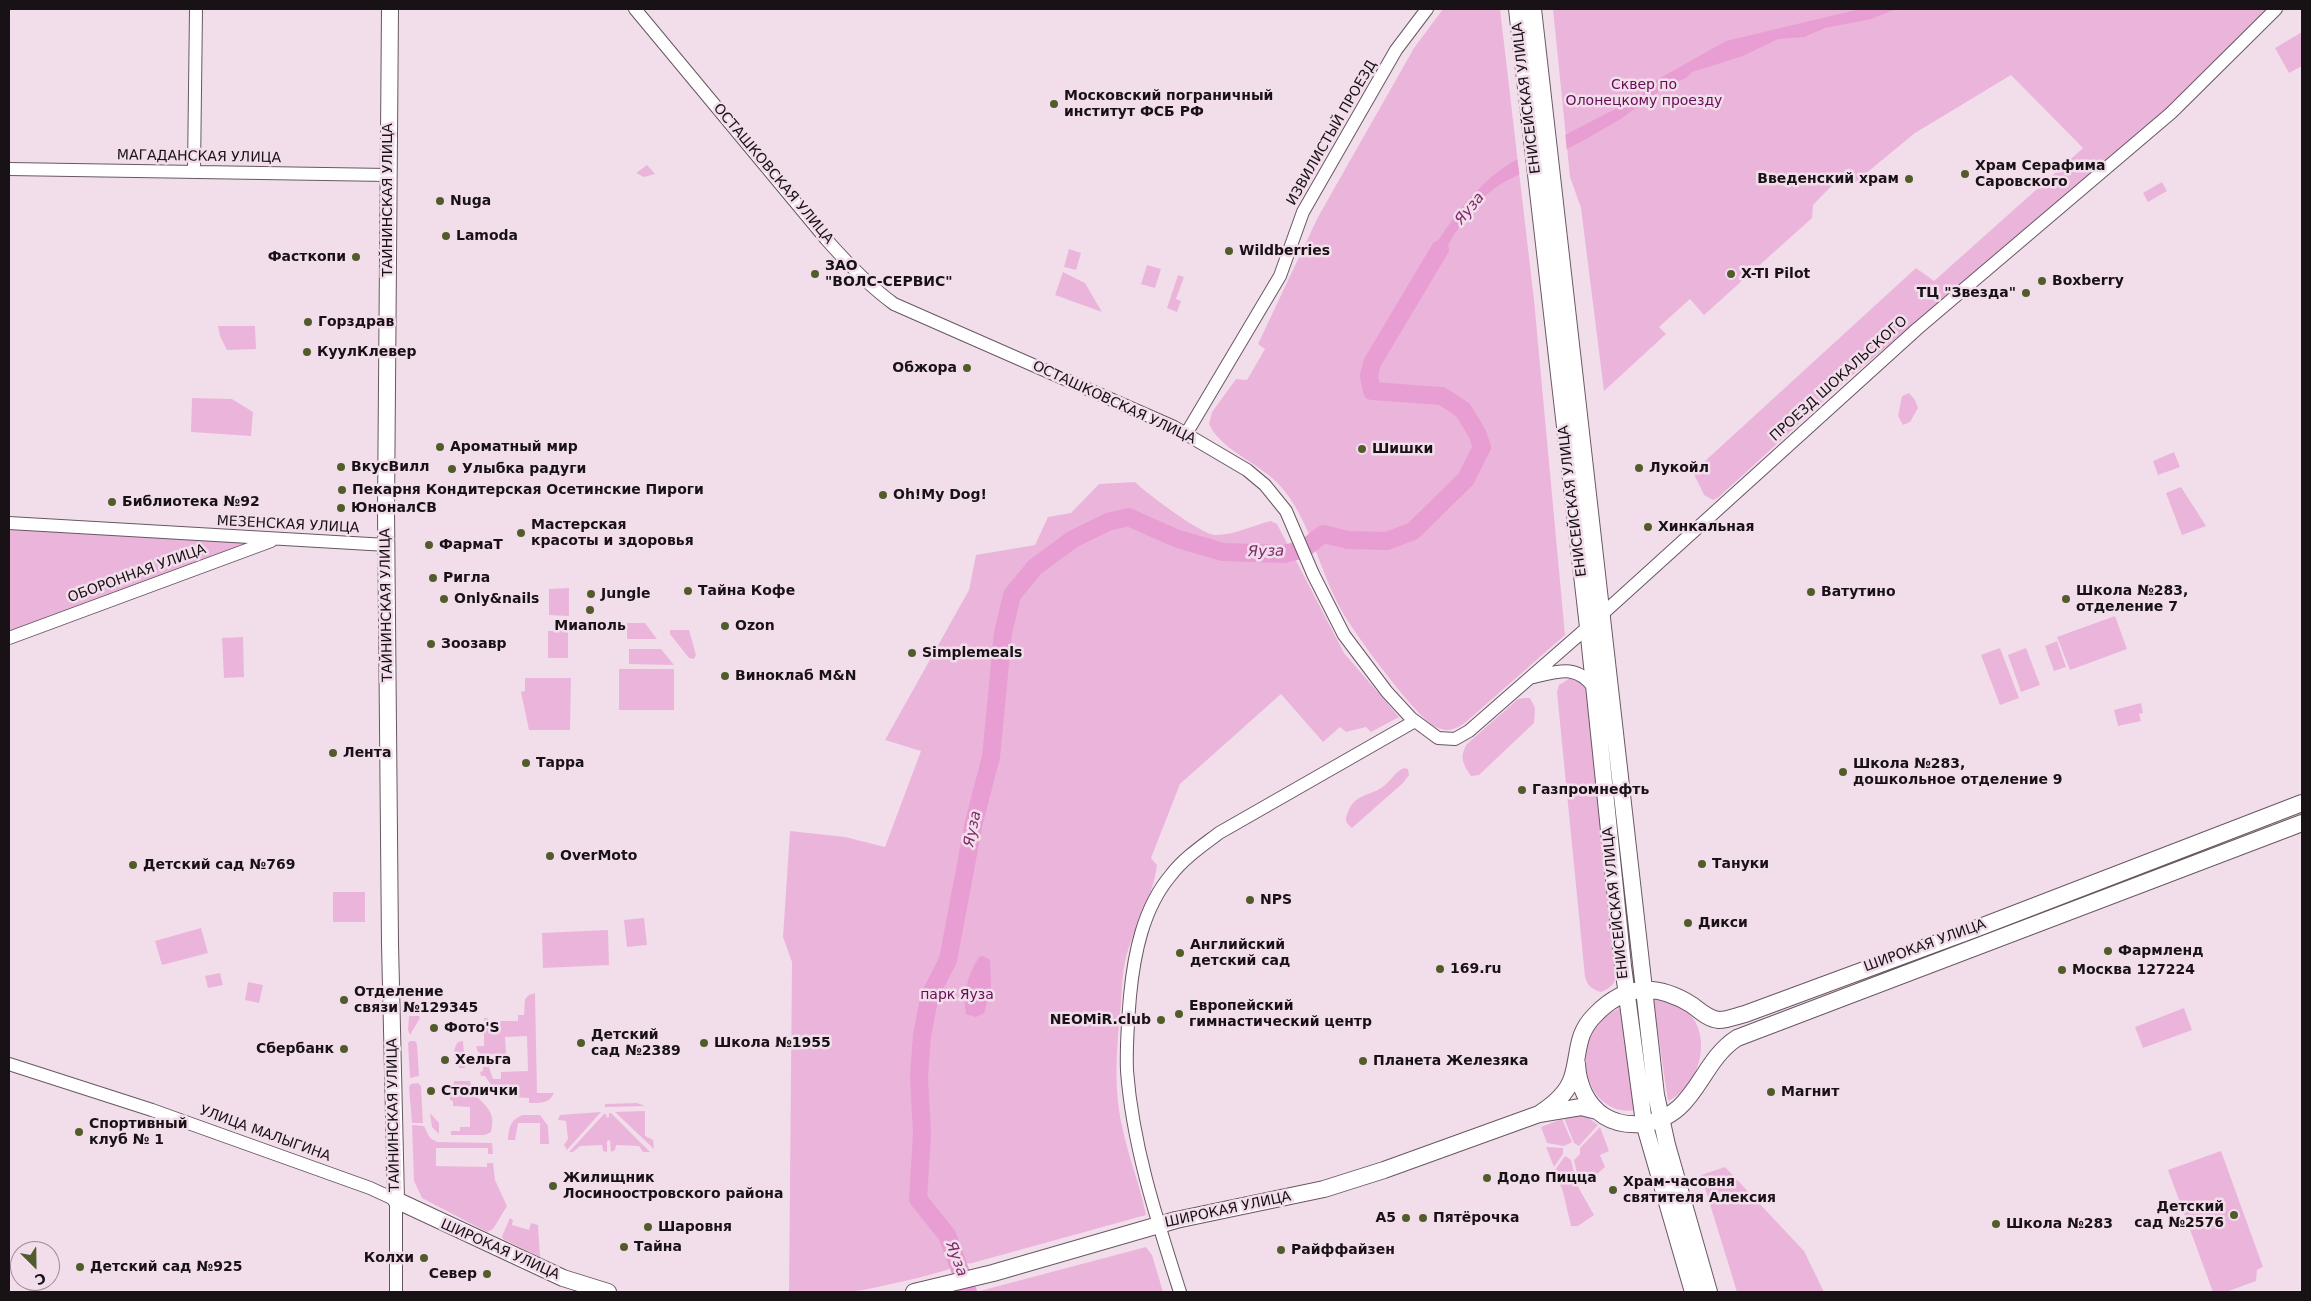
<!DOCTYPE html>
<html>
<head>
<meta charset="utf-8">
<style>
	body { margin:0 }
	#map { position:relative; width:2311px; height:1301px; overflow:hidden; background:#f2deeb; font-family:"DejaVu Sans",sans-serif }
	canvas { display:block }
	.frame { position:absolute; inset:0; border:10px solid #181116; pointer-events:none }
	.north { position:absolute; left:10px; top:1241px; width:50px; height:50px; box-sizing:border-box; background:#f2deeb; border:1px solid #9b8c96; border-radius:50%; rotate:157deg; font-size:14px; font-weight:700; line-height:20px; text-align:center; color:#181116 }
	.north::after { content:''; display:block; margin:auto; width:18px; height:22px; background:#525b2a; clip-path:polygon(50% 0,100% 100%,50% 72%,0 100%) }
</style>
</head>
<body>
<div id="map">
<canvas width="2311" height="1301"></canvas>
<div class="frame"></div>
<div class="north">С</div>
</div>
<script>
const context = document.querySelector('canvas').getContext('2d');
context.lineJoin = 'round';
function fillPath(path, color) {
  context.fillStyle = color;
  context.fill(path, 'evenodd');
}
function strokePath(path, color, width, dash) {
  context.strokeStyle = color;
  context.lineWidth = width;
  context.lineCap = dash ? 'butt' : 'round';
  context.setLineDash(dash || []);
  context.stroke(path);
}
function label(font, color, halo, rows, align = 'center') {
  context.font = font + ' "DejaVu Sans",sans-serif';
  context.lineWidth = 5;
  context.setLineDash([]);
  context.textBaseline = 'middle';
  context.strokeStyle = halo;
  context.fillStyle = color;
  for (const [text, x, y, turn = 0] of rows) {
    context.save();
    context.translate(x, y);
    context.rotate((+turn || 0) * Math.PI / 180);
    context.textAlign = isNaN(turn) ? turn : align;
    if (halo) context.strokeText(text, 0, 0);
    context.fillText(text, 0, 0);
    context.restore();
  }
}
const green = new Path2D(`
	M1443 9H1500L1534 300 1565 635 1467 721C1457 729 1448 733 1436 727 1416 718 1355 634 1343 613 1321 575 1312 527 1286 493 1266 464 1223 454 1209 424L1212 412 1236 379 1247 380 1265 349 1258 344 1318 217 1414 48Z
	M1553 9H2268L2161 115 1841 385 1719 497 1713 500 1704 495 1693 472 1916 268 1934 281 2083 148 2011 75 1915 133 1853 184 1849 168 1813 205 1812 218 1704 315 1690 299 1659 327 1666 334 1604 391 1581 208 1570 177Z
	M2302 32V66L2289 73 2275 48Z
	M647 165 655 174 644 177 636 173Z
	M2162 182 2167 191 2148 202 2143 193Z
	M1069 249 1081 253 1076 270 1064 267Z
	M1147 265 1161 269 1155 288 1141 284Z
	M1063 272 1085 283 1102 312 1055 295Z
	M1178 275 1184 277 1176 299 1181 301 1177 312 1167 308Z
	M218 326H255L256 349 227 350 220 336Z
	M1909 393 1915 400 1918 408 1910 422 1903 425 1898 416 1902 396Z
	M192 398 232 399 253 412 251 436 191 432Z
	M2174 452 2180 467 2158 475 2153 461Z
	M1135 482C1146 493 1201 534 1215 535 1235 535 1253 525 1271 521L1277 524 1344 653 1399 717 1371 732 1366 727 1346 732 1340 727 1323 742 1281 694 1180 784 1151 858 1157 865C1153 899 1132 929 1125 962 1122 976 1122 991 1121 1004 1117 1045 1113 1086 1122 1126 1128 1156 1140 1185 1146 1215L918 1278 864 1290 841 1292H789L792 962 783 937 790 831 845 837 885 847 921 751 885 740 969 590 976 555 1035 545 1048 517 1071 513 1099 484Z
	M2181 487 2206 526 2182 535 2166 493Z
	M9 526 260 540 9 632Z
	M569 588V616L549 615V589Z
	M2115 616 2127 649 2070 670 2057 637Z
	M627 623H645L657 639H627Z
	M670 630H689L696 655 694 659 689 658 670 634Z
	M548 631H568V658H548Z
	M243 637 244 677 224 678 222 638Z
	M2057 641 2066 667 2054 671 2045 646Z
	M2000 648 2019 698 2000 705 1981 655Z
	M2026 648 2040 685 2021 692 2008 655Z
	M629 649H661L674 665 629 664Z
	M619 669H674V710H619Z
	M525 678H571L570 730H529L521 692 525 691Z
	M1570 678H1576L1586 689 1617 966C1617 979 1615 987 1601 992 1592 989 1588 987 1585 977L1557 692 1559 685Z
	M1524 698H1530L1535 708 1534 723 1479 775 1471 776C1463 764 1459 757 1467 744L1518 699Z
	M2141 703 2143 713 2139 714 2141 721 2118 726 2114 710Z
	M1404 768 1408 769 1409 775 1403 783 1352 828C1346 823 1344 820 1348 812 1354 795 1368 796 1381 788 1390 783 1394 772 1404 768Z
	M333 892H365V922H333Z
	M644 918 647 945 627 947 624 920Z
	M201 928 208 953 162 965 155 941Z
	M608 930 609 965 543 968 542 933Z
	M220 973 223 985 208 988 205 976Z
	M248 982 263 985 259 1003 245 1000Z
	M535 993 537 1093H554C549 1104 540 1103 529 1103V1098C503 1096 500 1099 485 1076H481L480 1072 483 1071V1067H489L493 1079H501V1072L528 1071 527 1036 505 1037 506 1054H482L478 1052 476 1046H484V1018H488L489 1021H518V1015H524L525 999 529 995Z
	M1653 999C1666 1002 1684 1006 1692 1017 1712 1043 1697 1088 1668 1101Z
	M1621 1007 1635 1110C1594 1117 1574 1064 1592 1033 1598 1021 1609 1014 1621 1007Z
	M2184 1008 2192 1030 2143 1048 2135 1027Z
	M409 1016H419L420 1018 410 1035 408 1030Z
	M410 1041H415L417 1044 419 1076 410 1078 408 1043Z
	M463 1041 465 1068H460C453 1060 452 1050 458 1042Z
	M454 1081H470L473 1091H450V1084H454Z
	M418 1083 421 1086 423 1123H412L409 1087 411 1084Z
	M450 1093 474 1094C487 1107 496 1112 491 1132L485 1135H451V1131H460V1127H470V1107L453 1106V1101L450 1100Z
	M637 1103 645 1106 605 1107V1104Z
	M645 1111V1136L653 1140 654 1149 615 1112Z
	M601 1112 567 1150 564 1145 568 1139 566 1121 558 1120 560 1115Z
	M430 1113 439 1123V1134L432 1127Z
	M609 1113H611L650 1152H643L639 1146 616 1145 615 1150 611 1152 610 1140 607 1141V1152L603 1151 602 1145 580 1146 573 1152H569L604 1114H606L607 1118 609 1117Z
	M1576 1113 1583 1114 1598 1125 1579 1146 1574 1143 1564 1118Z
	M522 1115H540L548 1126 549 1144H540V1123H518L515 1140H508C509 1127 510 1121 522 1115Z
	M1562 1119 1572 1142 1564 1146 1547 1143 1541 1127Z
	M412 1125 424 1126 430 1138 437 1142 492 1143 493 1154H488V1148H436V1166L487 1167V1163H493L495 1180 507 1206 493 1229 487 1232 422 1198 414 1181Z
	M1600 1127 1609 1151 1600 1155 1605 1167 1596 1175 1579 1183 1574 1160 1580 1154V1148Z
	M1546 1147 1563 1148V1154L1554 1167Z
	M2221 1151 2263 1267 2257 1270 2256 1281 2226 1292H2213L2168 1170Z
	M1565 1156 1571 1160 1577 1185 1594 1215 1578 1226H1571L1563 1192 1555 1170Z
	M1725 1167 1804 1251 1824 1292H1737L1701 1175Z
	M510 1218 513 1220 512 1225 529 1230 531 1223 538 1225 540 1257 503 1239 502 1236Z
	M1146 1247 1152 1255 1163 1292H976Z`);
const water = new Path2D(`
	M1860 9H1896L1871 19 1825 28 1804 37 1778 39 1743 56 1692 72 1686 78 1662 89 1619 120 1586 139 1499 185 1481 199 1470 213 1455 233 1432 272 1425 268 1423 264C1447 226 1473 186 1512 162L1635 99 1648 89 1653 82 1726 41Z
	M983 956 990 960 991 989 984 1013 976 1017 966 1014C962 993 968 975 979 957Z
	M953 1247 965 1258 974 1292H953L949 1256Z`);
const pier = new Path2D(`
	M1565 132 1567 152 1520 178 1517 156Z
	M969 1263 976 1289 951 1292 948 1269Z`);
const river = new Path2D(`
	M968 1292 947 1235 918 1199 922 1134 919 1077 922 1035 930 995 948 960 974 822 991 757 1003 633 1012 595 1035 567 1073 539 1108 522 1128 517 1178 539 1223 552 1284 554 1304 549 1323 534 1348 540 1387 541 1413 531 1466 479 1482 447 1477 433 1463 410 1442 396 1372 391 1369 376 1372 363 1440 249`);
const minor = new Path2D(`
	M635 9 826 239C847 263 868 285 894 304L1174 427 1247 470 1265 485 1286 511 1313 574 1344 635 1387 692 1411 718 1438 738 1455 739 1469 731 1588 627 1917 329 2171 113 2276 9
	M9 169 388 175
	M194 171 196 9
	M1186 434 1280 276 1303 212 1396 50 1427 9
	M9 523 387 545
	M9 638 271 541
	M1534 677C1559 671 1577 664 1594 688
	M9 1064 152 1110 370 1188 396 1200V1292
	M1180 1292C1157 1220 1133 1148 1127 1071 1126 1046 1128 1020 1130 996 1134 954 1143 908 1171 875 1184 858 1202 846 1219 833L1415 721`);
const major = new Path2D(`
	M390 9 386 510 390 944 396 1200 563 1278 608 1292
	M1517 9 1588 627 1623 966 1644 1123 1693 1292
	M1533 9 1656 1095 1667 1145 1709 1292
	M1577 1064C1578 1085 1587 1105 1604 1116 1615 1123 1628 1125 1641 1124 1697 1118 1698 1063 1737 1038L2302 823
	M1539 1114C1553 1105 1567 1094 1572 1078 1580 1053 1575 1035 1595 1015 1625 984 1657 983 1692 1005 1700 1011 1708 1019 1719 1020 1727 1020 1737 1016 1745 1014L1975 929 2302 803
	M914 1292 993 1273 1176 1220 1324 1189 1384 1170 1539 1114 1581 1107 1597 1111`);
const markers = [
	[1054,104,5,"#525b2a"],
	[1965,174,5,"#525b2a"],
	[1909,179,5,"#525b2a"],
	[440,201,5,"#525b2a"],
	[446,236,5,"#525b2a"],
	[1229,251,5,"#525b2a"],
	[356,257,5,"#525b2a"],
	[815,274,5,"#525b2a"],
	[1731,274,5,"#525b2a"],
	[2042,281,5,"#525b2a"],
	[2026,293,5,"#525b2a"],
	[308,322,5,"#525b2a"],
	[307,352,5,"#525b2a"],
	[967,368,5,"#525b2a"],
	[440,447,5,"#525b2a"],
	[1362,449,5,"#525b2a"],
	[341,467,5,"#525b2a"],
	[1639,468,5,"#525b2a"],
	[452,469,5,"#525b2a"],
	[342,490,5,"#525b2a"],
	[883,495,5,"#525b2a"],
	[112,502,5,"#525b2a"],
	[341,508,5,"#525b2a"],
	[1648,527,5,"#525b2a"],
	[521,533,5,"#525b2a"],
	[429,545,5,"#525b2a"],
	[433,578,5,"#525b2a"],
	[688,591,5,"#525b2a"],
	[1811,592,5,"#525b2a"],
	[591,594,5,"#525b2a"],
	[444,599,5,"#525b2a"],
	[2066,599,5,"#525b2a"],
	[590,610,5,"#525b2a"],
	[725,626,5,"#525b2a"],
	[431,644,5,"#525b2a"],
	[912,653,5,"#525b2a"],
	[725,676,5,"#525b2a"],
	[333,753,5,"#525b2a"],
	[526,763,5,"#525b2a"],
	[1843,772,5,"#525b2a"],
	[1522,790,5,"#525b2a"],
	[550,856,5,"#525b2a"],
	[1702,864,5,"#525b2a"],
	[133,865,5,"#525b2a"],
	[1250,900,5,"#525b2a"],
	[1688,923,5,"#525b2a"],
	[2108,951,5,"#525b2a"],
	[1180,953,5,"#525b2a"],
	[1440,969,5,"#525b2a"],
	[2062,970,5,"#525b2a"],
	[344,1000,5,"#525b2a"],
	[1179,1014,5,"#525b2a"],
	[1161,1020,5,"#525b2a"],
	[434,1028,5,"#525b2a"],
	[581,1043,5,"#525b2a"],
	[704,1043,5,"#525b2a"],
	[344,1049,5,"#525b2a"],
	[445,1060,5,"#525b2a"],
	[1363,1061,5,"#525b2a"],
	[431,1091,5,"#525b2a"],
	[1771,1092,5,"#525b2a"],
	[79,1132,5,"#525b2a"],
	[1487,1178,5,"#525b2a"],
	[553,1186,5,"#525b2a"],
	[1613,1190,5,"#525b2a"],
	[2234,1215,5,"#525b2a"],
	[1406,1218,5,"#525b2a"],
	[1423,1218,5,"#525b2a"],
	[1996,1224,5,"#525b2a"],
	[648,1227,5,"#525b2a"],
	[624,1247,5,"#525b2a"],
	[1281,1250,5,"#525b2a"],
	[424,1258,5,"#525b2a"],
	[80,1267,5,"#525b2a"],
	[487,1274,5,"#525b2a"]
];
const parkNames = [
	["Сквер по",1644,85],
	["Олонецкому проезду",1644,101],
	["парк Яуза",957,995]
];
const poiNames = [
	["Московский пограничный",1064,96],
	["институт ФСБ РФ",1064,112],
	["Храм Серафима",1975,166],
	["Саровского",1975,182],
	["Введенский храм",1899,179,"right"],
	["Nuga",450,201],
	["Lamoda",456,236],
	["Wildberries",1239,251],
	["Фасткопи",346,257,"right"],
	["ЗАО",825,266],
	["\"ВОЛС-СЕРВИС\"",825,282],
	["X-TI Pilot",1741,274],
	["Boxberry",2052,281],
	["ТЦ \"Звезда\"",2016,293,"right"],
	["Горздрав",318,322],
	["КуулКлевер",317,352],
	["Обжора",957,368,"right"],
	["Ароматный мир",450,447],
	["Шишки",1372,449],
	["ВкусВилл",351,467],
	["Лукойл",1649,468],
	["Улыбка радуги",462,469],
	["Пекарня Кондитерская Осетинские Пироги",352,490],
	["Oh!My Dog!",893,495],
	["Библиотека №92",122,502],
	["ЮноналСВ",351,508],
	["Мастерская",531,525],
	["красоты и здоровья",531,541],
	["Хинкальная",1658,527],
	["ФармаТ",439,545],
	["Ригла",443,578],
	["Тайна Кофе",698,591],
	["Школа №283,",2076,591],
	["отделение 7",2076,607],
	["Ватутино",1821,592],
	["Jungle",601,594],
	["Only&nails",454,599],
	["Миаполь",590,626,"center"],
	["Ozon",735,626],
	["Зоозавр",441,644],
	["Simplemeals",922,653],
	["Виноклаб М&N",735,676],
	["Лента",343,753],
	["Тарра",536,763],
	["Школа №283,",1853,764],
	["дошкольное отделение 9",1853,780],
	["Газпромнефть",1532,790],
	["OverMoto",560,856],
	["Тануки",1712,864],
	["Детский сад №769",143,865],
	["NPS",1260,900],
	["Дикси",1698,923],
	["Английский",1190,945],
	["детский сад",1190,961],
	["Фармленд",2118,951],
	["169.ru",1450,969],
	["Москва 127224",2072,970],
	["Отделение",354,992],
	["связи №129345",354,1008],
	["Европейский",1189,1006],
	["гимнастический центр",1189,1022],
	["NEOMiR.club",1151,1020,"right"],
	["Фото'S",444,1028],
	["Детский",591,1035],
	["сад №2389",591,1051],
	["Школа №1955",714,1043],
	["Сбербанк",334,1049,"right"],
	["Хельга",455,1060],
	["Планета Железяка",1373,1061],
	["Столички",441,1091],
	["Магнит",1781,1092],
	["Спортивный",89,1124],
	["клуб № 1",89,1140],
	["Жилищник",563,1178],
	["Лосиноостровского района",563,1194],
	["Додо Пицца",1497,1178],
	["Храм-часовня",1623,1182],
	["святителя Алексия",1623,1198],
	["Детский",2224,1207,"right"],
	["сад №2576",2224,1223,"right"],
	["А5",1396,1218,"right"],
	["Пятёрочка",1433,1218],
	["Школа №283",2006,1224],
	["Шаровня",658,1227],
	["Тайна",634,1247],
	["Райффайзен",1291,1250],
	["Колхи",414,1258,"right"],
	["Детский сад №925",90,1267],
	["Север",477,1274,"right"]
];
const streetNames = [
	["ЕНИСЕЙСКАЯ УЛИЦА",1527,98,-97],
	["ИЗВИЛИСТЫЙ ПРОЕЗД",1332,133,-60],
	["МАГАДАНСКАЯ УЛИЦА",199,157,1],
	["ОСТАШКОВСКАЯ УЛИЦА",773,174,50],
	["ТАЙНИНСКАЯ УЛИЦА",388,200,-90],
	["ПРОЕЗД ШОКАЛЬСКОГО",1839,379,-42],
	["ОСТАШКОВСКАЯ УЛИЦА",1114,403,25],
	["ЕНИСЕЙСКАЯ УЛИЦА",1573,501,-97],
	["МЕЗЕНСКАЯ УЛИЦА",288,525,3],
	["ОБОРОННАЯ УЛИЦА",137,574,-20],
	["ТАЙНИНСКАЯ УЛИЦА",387,605,-91],
	["ЕНИСЕЙСКАЯ УЛИЦА",1616,903,-96],
	["ШИРОКАЯ УЛИЦА",1925,946,-20],
	["ТАЙНИНСКАЯ УЛИЦА",394,1115,-91],
	["УЛИЦА МАЛЫГИНА",265,1134,20],
	["ШИРОКАЯ УЛИЦА",1228,1210,-12],
	["ШИРОКАЯ УЛИЦА",500,1250,24]
];
const waterNames = [
	["Яуза",1470,209,-50],
	["Яуза",1266,552,-1],
	["Яуза",973,829,-78],
	["Яуза",956,1259,70]
];
fillPath(green, '#ebb5db');
fillPath(water, '#e89dd3');
fillPath(pier, '#f2deeb');
strokePath(river, '#e89dd3', 18);
strokePath(minor, '#685763', 14);
strokePath(major, '#685763', 18);
strokePath(minor, '#fff', 12);
strokePath(major, '#fff', 16);
for (const [x, y, r, color] of markers) {
  const dot = new Path2D();
  dot.arc(x, y, r, 0, 2 * Math.PI);
  context.fillStyle = color;
  context.fill(dot);
  strokePath(dot, '#f2deeb', 2);
}
label('14px', '#650c55', '#f2deeb', parkNames);
label('bold 14px', '#181116', '#f2deeb', poiNames, 'left');
label('14px', '#181116', '#f2deeb', streetNames);
label('italic 15px', '#7f296d', '#f2deeb', waterNames);
</script>
</body>
</html>
